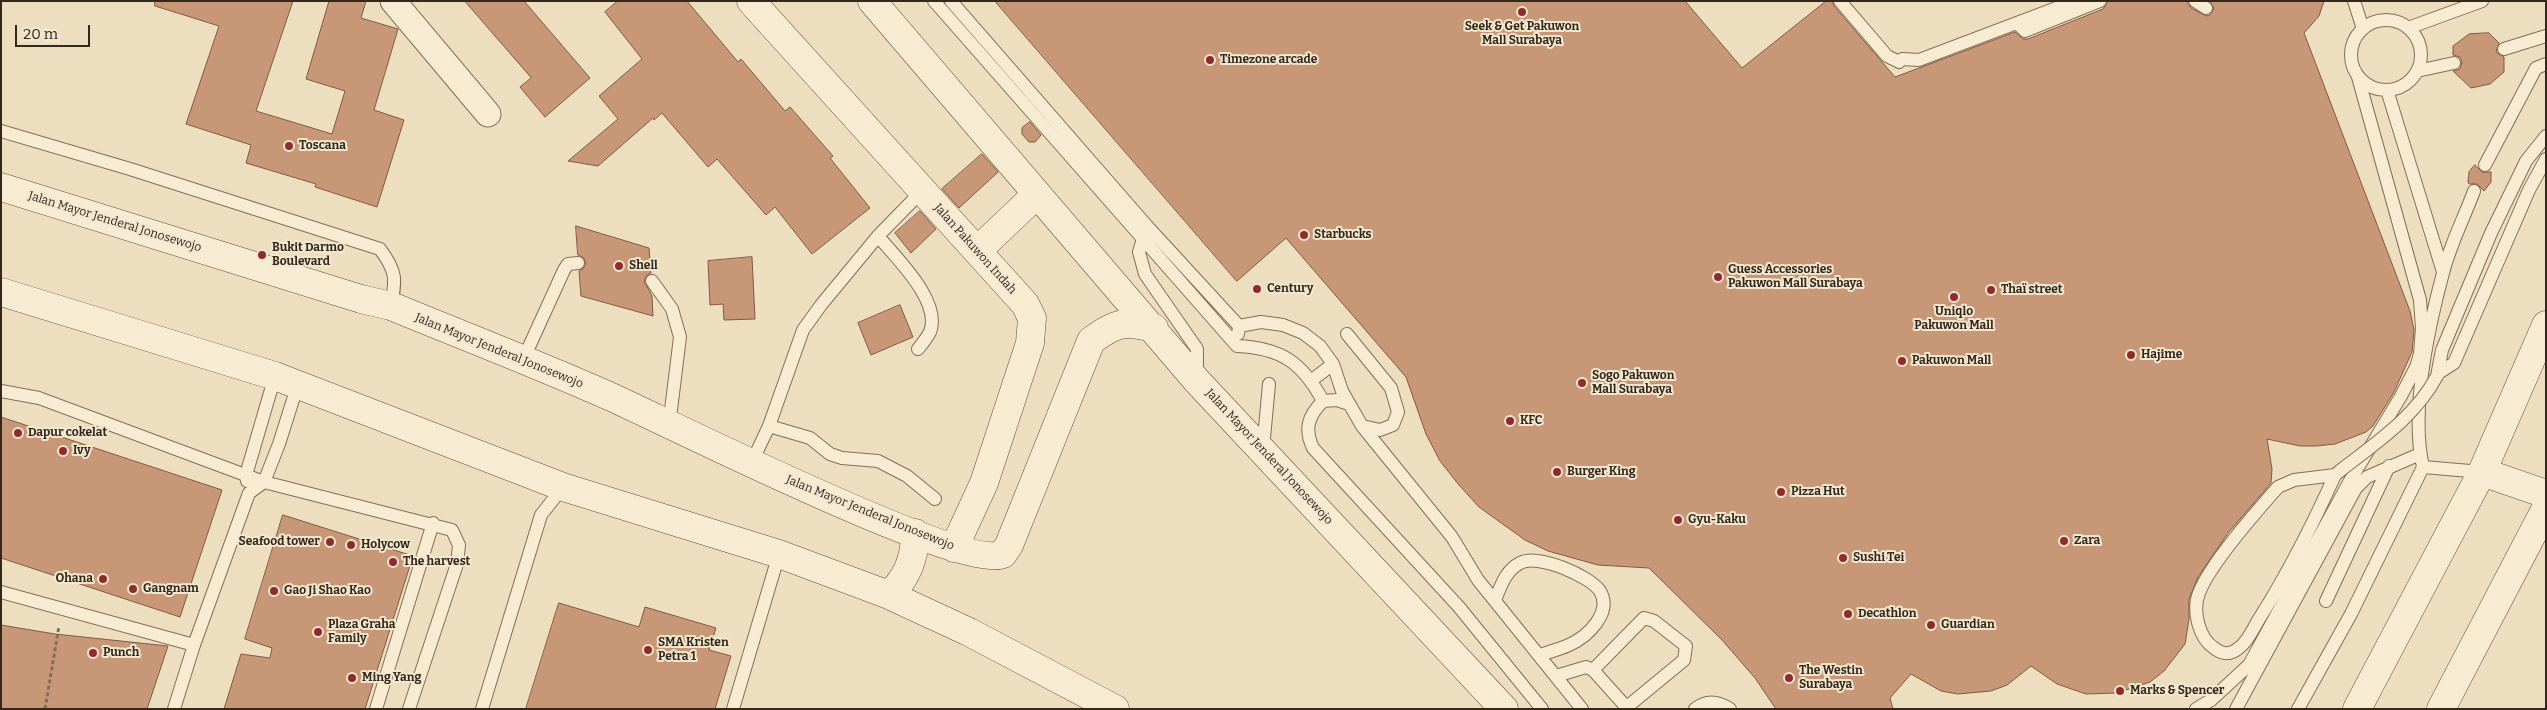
<!DOCTYPE html>
<html>
<head>
<meta charset="utf-8">
<style>
	body { margin:0 }
	#map { position:relative; width:2547px; height:710px; overflow:hidden; background:#ecdebf; font-family:Bitter,serif }
	canvas { display:block }
	.frame { position:absolute; inset:0; border:2px solid #34271c; pointer-events:none }
	.scale { position:absolute; left:15px; top:25px; width:75px; height:22px; box-sizing:border-box; border:2px solid #34271c; border-top:0; padding-left:6px; font-size:15px; line-height:18px; white-space:nowrap; color:#34271c; -webkit-text-stroke:4px #f3e8cf; paint-order:stroke }
</style>
</head>
<body>
<div id="map">
<canvas width="2547" height="710"></canvas>
<div class="frame"></div>
<div class="scale">20 m</div>
</div>
<script>
const context = document.querySelector('canvas').getContext('2d');
context.lineJoin = 'round';
function fillPath(path, color) {
  context.fillStyle = color;
  context.fill(path, 'evenodd');
}
function strokePath(path, color, width, dash) {
  context.strokeStyle = color;
  context.lineWidth = width;
  context.lineCap = dash ? 'butt' : 'round';
  context.setLineDash(dash || []);
  context.stroke(path);
}
function label(font, color, halo, rows, align = 'center') {
  context.font = font + ' Bitter,serif';
  context.lineWidth = 4;
  context.setLineDash([]);
  context.textBaseline = 'middle';
  context.strokeStyle = halo;
  context.fillStyle = color;
  for (const [text, x, y, turn = 0] of rows) {
    context.save();
    context.translate(x, y);
    context.rotate((+turn || 0) * Math.PI / 180);
    context.textAlign = isNaN(turn) ? turn : align;
    if (halo) context.strokeText(text, 0, 0);
    context.fillText(text, 0, 0);
    context.restore();
  }
}
const building = new Path2D(`
	M155 1H293L256 111 332 134 345 91 306 79 329 1H366L361 18 398 29 374 110 404 120 377 207 315 187 316 184 246 163 251 145 186 124 219 26 155 6Z
	M465 1H524L590 78 545 117 520 87 531 78Z
	M618 1H687L738 62 741 59 785 111 790 107 833 156 830 158 870 208 812 254 775 207 766 215 717 159 708 167 662 113 654 120 653 118 598 166 568 161 618 119 599 96 642 59 605 12Z
	M995 1H1685L1742 68 1826 1H1832L1834 6 1895 77 2015 32 2023 39H2028L2103 9 2108 1H2187L2191 8 2206 16 2210 15 2214 9 2210 1H2324L2319 16 2304 33 2410 311 2414 330 2412 352 2394 392 2373 426 2366 432 2335 444 2317 446H2300L2267 439 2272 469 2271 483 2228 533 2198 577 2189 599V619L2185 644 2164 671 2150 682 2117 693 2086 694 2057 684 2031 666 2007 685 1991 691 1958 694 1941 691 1911 674 1890 698 1893 709H1776L1755 678 1722 640 1649 568 1598 565 1548 551 1525 540 1479 507 1459 485 1440 461 1426 434 1406 377 1286 238 1237 281Z
	M2489 33 2499 43 2496 52 2504 57V72L2490 84 2471 88 2453 71 2460 69 2462 62 2460 57 2453 55V46L2469 34Z
	M1030 122 1041 135 1035 142H1029L1022 134V128Z
	M982 154 998 172 959 208 942 189Z
	M2475 165 2482 172H2491V182L2484 191 2477 184H2469L2468 182 2469 172Z
	M920 211 936 229 911 253 895 233Z
	M576 226 649 248 651 273 647 275 644 281 652 296 653 316 581 296 579 271 583 269 586 263 584 258 578 255Z
	M752 257 755 319 724 320 723 304 710 305 708 261Z
	M900 305 913 337 871 355 858 323Z
	M1 417 222 490 180 617 1 558Z
	M283 515 413 556 365 709H224L241 654 270 658 272 648 245 639Z
	M559 603 639 627 645 607 716 628 709 650 731 656 715 709H526Z
	M1 625 55 634 168 646 147 709H1Z`);
const path = new Path2D(`
	M45 709 59 626`);
const lane = new Path2D(`
	M934 1 1237 346C1281 348 1302 362 1323 401
	M951 1 1147 226 1239 326 1238 334
	M1840 1 1887 56 1899 62 1902 59 1919 60 2075 1
	M2195 1 2206 8
	M2354 1 2363 29
	M2351 55a35 35 0 1 1 70 0a35 35 0 1 1-70 0Z
	M2017 23 2025 31 2100 1
	M2408 28 2482 1
	M2504 49 2546 36
	M2417 71 2454 63
	M2387 90 2443 272
	M1 131 130 169 380 249C397 272 396 279 391 306
	M2485 165 2536 68 2546 64
	M878 236C896 258 942 301 930 332 927 338 922 344 918 349
	M1142 242 1139 252 1145 274 1197 349V377
	M652 281 672 309 680 337 669 426
	M1239 326 1261 322 1283 325 1303 333 1320 346 1333 364 1342 391 1362 426 1452 537 1478 580 1582 709
	M1347 334 1391 388 1398 412 1393 425 1380 430 1362 426
	M523 360 564 270 568 264 578 263
	M2440 372 2454 363 2529 190 2546 159
	M2437 376 2442 350 2491 233 2526 161 2546 136
	M1312 380 1333 364
	M1 391 39 398 264 482 452 530 459 545 457 564 409 709
	M1349 404 1337 400 1323 401C1308 416 1304 429 1313 448L1459 607 1542 709
	M769 426 810 438 830 454 842 458 878 461 907 476 935 499
	M1263 449 1269 384
	M751 464 769 426 803 330 821 305 878 236 922 191
	M2423 467 2482 472
	M2335 475 2294 480 2278 487C2256 512 2210 564 2199 593 2192 611 2199 638 2214 648 2223 655 2231 655 2240 647 2248 641 2254 627 2259 619 2288 573 2313 524 2335 475L2341 470
	M247 481 246 475 275 376
	M1 592 194 645
	M1495 600C1501 586 1505 571 1520 563 1537 553 1590 576 1600 591 1613 613 1587 637 1569 645 1560 649 1549 652 1540 655
	M2326 601 2389 466
	M1593 670 1644 618 1654 621 1686 646 1684 660 1627 707
	M1556 676 1586 667 1593 670 1628 709
	M174 709 194 645 249 493 264 482 279 444 298 384
	M376 709 433 523
	M482 709 541 515 563 487
	M733 709 779 554
	M1695 709C1706 700 1718 701 1730 709
	M2196 709 2211 700 2249 665 2351 479 2401 396 2416 367 2420 354 2422 328 2420 300 2358 77
	M2236 709 2356 488 2367 477 2420 454
	M2298 709 2351 614 2423 467C2410 411 2428 329 2443 273 2450 245 2464 218 2474 191`);
const street = new Path2D(`
	M393 1 488 114`);
const secondary = new Path2D(`
	M751 1 1025 304 1032 318 1030 343 984 483 954 548
	M872 1 1197 381 1504 709
	M1 187 361 299 391 306C464 336 537 364 609 396 663 420 964 572 1003 554L1009 545 1091 341C1116 322 1124 321 1154 328
	M977 251 1037 194
	M1 292 275 376 563 487 779 554 889 595 969 632 1115 709
	M2482 472 2546 494
	M889 595C907 578 915 559 915 533
	M2357 709 2482 472 2546 325
	M2441 709 2546 508`);
const laneBridge = new Path2D(`
	M2341 470C2377 442 2415 417 2437 376`);
const markers = [
	[1522,12,5,"#902b2d"],
	[1210,60,5,"#902b2d"],
	[289,146,5,"#902b2d"],
	[1304,235,5,"#902b2d"],
	[262,255,5,"#902b2d"],
	[619,266,5,"#902b2d"],
	[1718,277,5,"#902b2d"],
	[1257,289,5,"#902b2d"],
	[1991,290,5,"#902b2d"],
	[1954,297,5,"#902b2d"],
	[2131,355,5,"#902b2d"],
	[1902,361,5,"#902b2d"],
	[1582,383,5,"#902b2d"],
	[1510,421,5,"#902b2d"],
	[18,433,5,"#902b2d"],
	[63,451,5,"#902b2d"],
	[1557,472,5,"#902b2d"],
	[1781,492,5,"#902b2d"],
	[1678,520,5,"#902b2d"],
	[2064,541,5,"#902b2d"],
	[330,542,5,"#902b2d"],
	[351,545,5,"#902b2d"],
	[1843,558,5,"#902b2d"],
	[393,562,5,"#902b2d"],
	[103,579,5,"#902b2d"],
	[133,589,5,"#902b2d"],
	[274,591,5,"#902b2d"],
	[1848,614,5,"#902b2d"],
	[1931,625,5,"#902b2d"],
	[318,632,5,"#902b2d"],
	[648,650,5,"#902b2d"],
	[93,653,5,"#902b2d"],
	[352,678,5,"#902b2d"],
	[1789,678,5,"#902b2d"],
	[2120,691,5,"#902b2d"]
];
const poiNames = [
	["Seek & Get Pakuwon",1522,27,"center"],
	["Mall Surabaya",1522,41,"center"],
	["Timezone arcade",1220,60],
	["Toscana",299,146],
	["Starbucks",1314,235],
	["Bukit Darmo",272,248],
	["Boulevard",272,262],
	["Shell",629,266],
	["Guess Accessories",1728,270],
	["Pakuwon Mall Surabaya",1728,284],
	["Century",1267,289],
	["Thaï street",2001,290],
	["Uniqlo",1954,312,"center"],
	["Pakuwon Mall",1954,326,"center"],
	["Hajime",2141,355],
	["Pakuwon Mall",1912,361],
	["Sogo Pakuwon",1592,376],
	["Mall Surabaya",1592,390],
	["KFC",1520,421],
	["Dapur cokelat",28,433],
	["Ivy",73,451],
	["Burger King",1567,472],
	["Pizza Hut",1791,492],
	["Gyu-Kaku",1688,520],
	["Zara",2074,541],
	["Seafood tower",320,542,"right"],
	["Holycow",361,545],
	["Sushi Tei",1853,558],
	["The harvest",403,562],
	["Ohana",93,579,"right"],
	["Gangnam",143,589],
	["Gao Ji Shao Kao",284,591],
	["Decathlon",1858,614],
	["Plaza Graha",328,625],
	["Family",328,639],
	["Guardian",1941,625],
	["SMA Kristen",658,643],
	["Petra 1",658,657],
	["Punch",103,653],
	["The Westin",1799,671],
	["Surabaya",1799,685],
	["Ming Yang",362,678],
	["Marks & Spencer",2130,691]
];
const streetNames = [
	["Jalan Mayor Jenderal Jonosewojo",115,222,17],
	["Jalan Pakuwon Indah",975,249,48],
	["Jalan Mayor Jenderal Jonosewojo",499,351,22],
	["Jalan Mayor Jenderal Jonosewojo",1269,457,47],
	["Jalan Mayor Jenderal Jonosewojo",870,513,22]
];
fillPath(building, '#c89777');
strokePath(building, '#82593f', 1);
strokePath(lane, '#836f58', 14);
strokePath(street, '#836f58', 27);
strokePath(secondary, '#65503c', 29);
strokePath(path, '#836f58', 3, [4, 2.5]);
strokePath(lane, '#f7ebd2', 12);
strokePath(street, '#f7ebd2', 25);
strokePath(secondary, '#f7ebd2', 28);
strokePath(laneBridge, '#836f58', 14, []);
strokePath(laneBridge, '#f7ebd2', 12);
for (const [x, y, r, color] of markers) {
  const dot = new Path2D();
  dot.arc(x, y, r, 0, 2 * Math.PI);
  context.fillStyle = color;
  context.fill(dot);
  strokePath(dot, '#f3e8cf', 2);
}
label('bold 12px', '#34271c', '#f3e8cf', poiNames, 'left');
label('12px', '#34271c', '#f3e8cf', streetNames);
</script>
</body>
</html>
